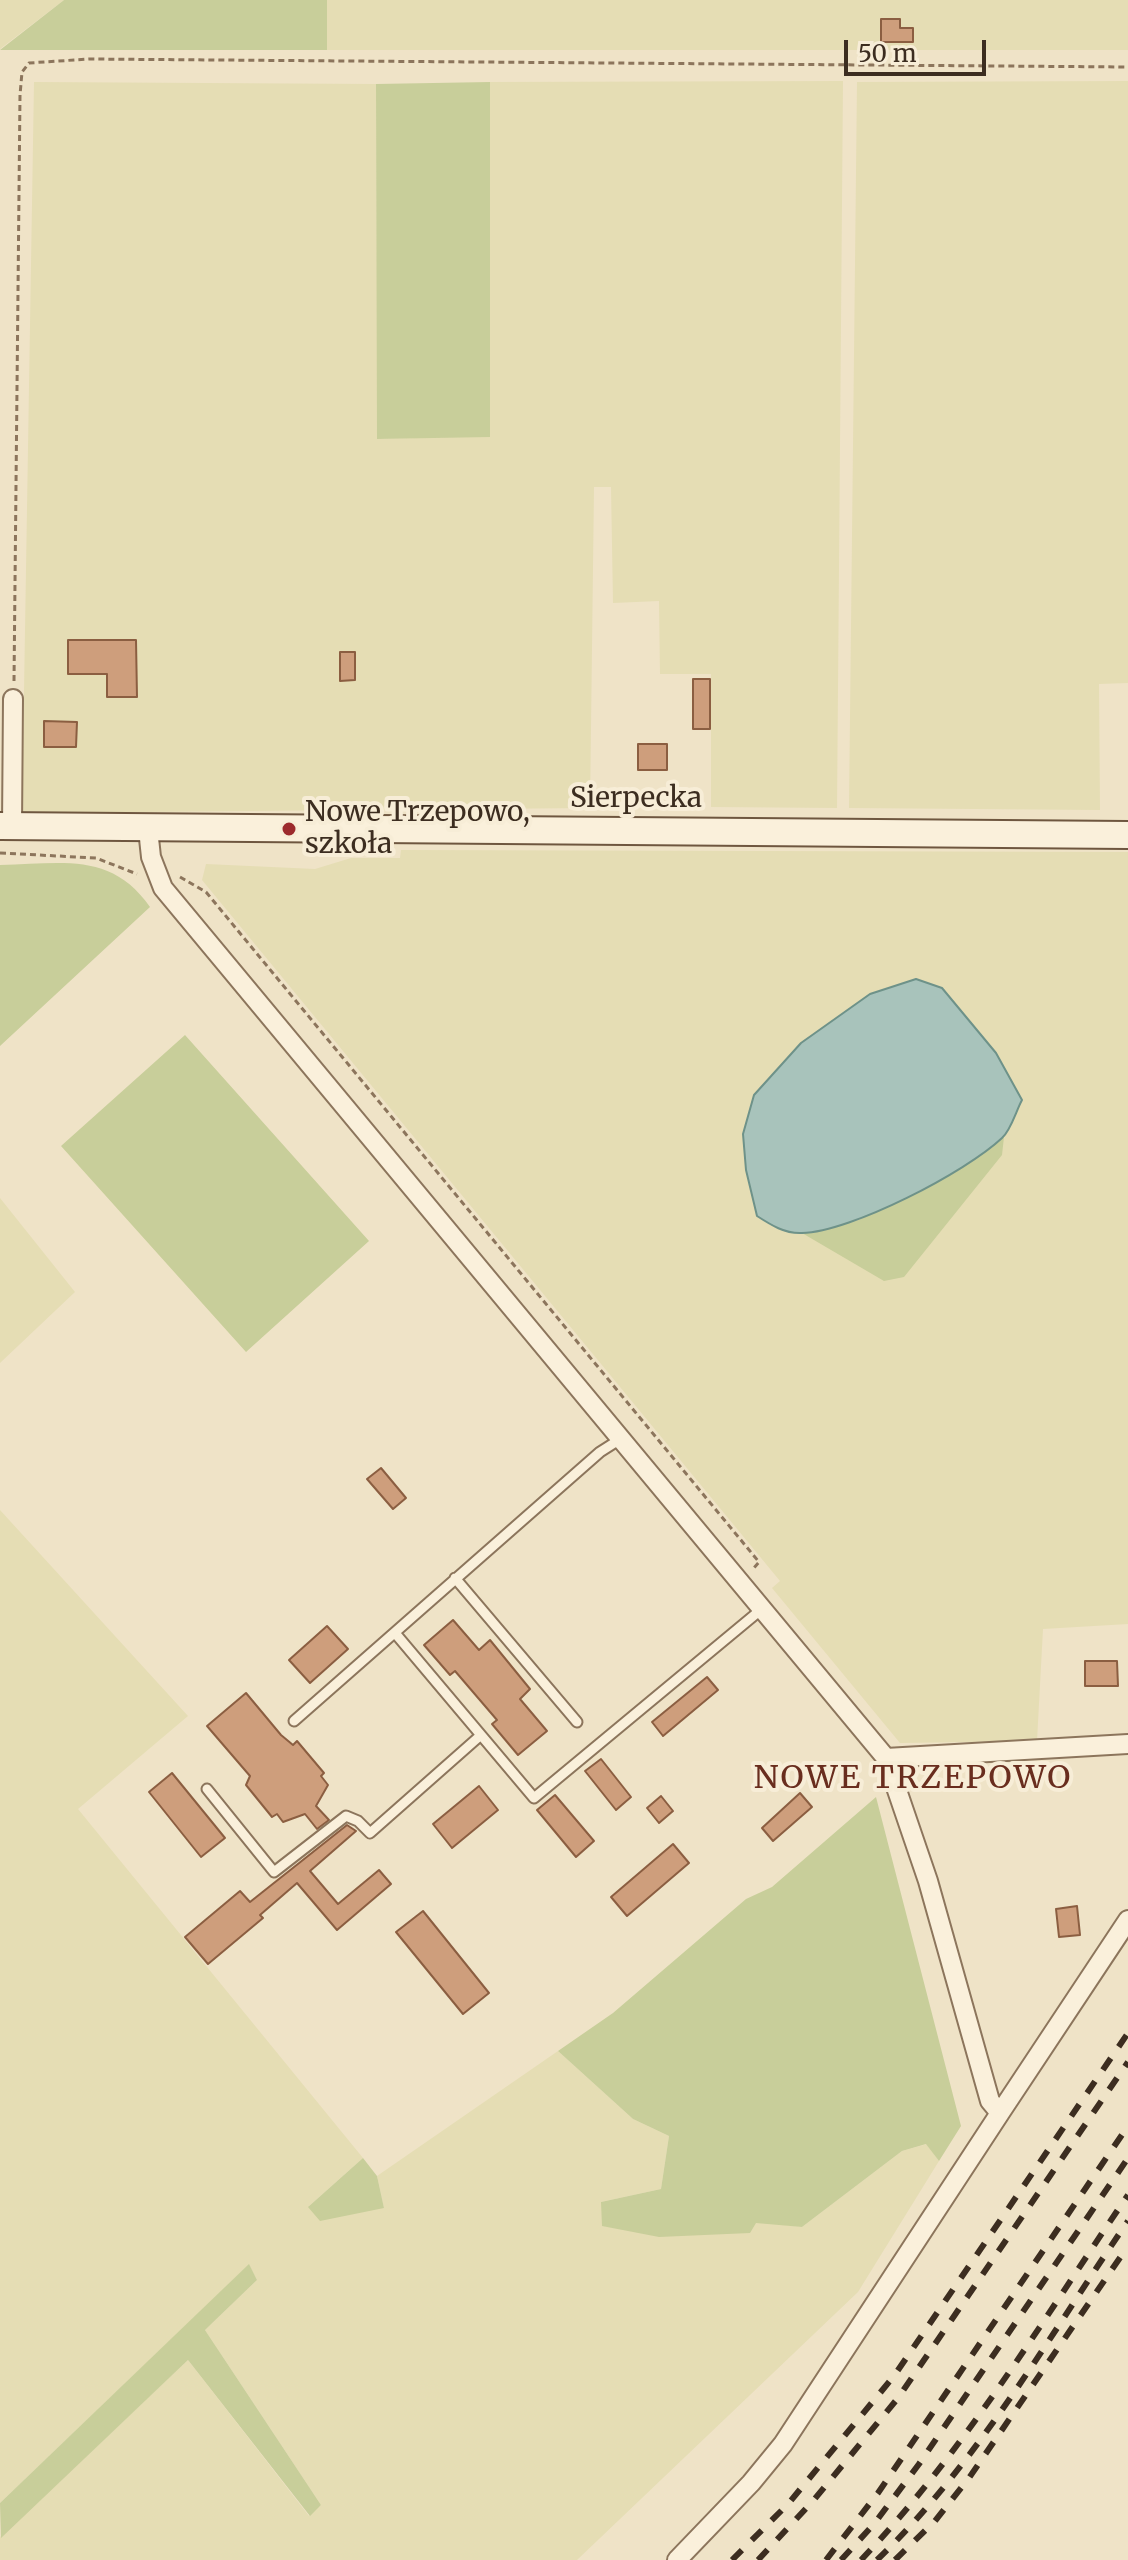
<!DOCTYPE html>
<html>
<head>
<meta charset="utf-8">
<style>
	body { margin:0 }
	#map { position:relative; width:1128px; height:2560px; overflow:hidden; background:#efe3c7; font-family:Merriweather,serif }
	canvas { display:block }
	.scale { position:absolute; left:844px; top:40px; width:142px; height:36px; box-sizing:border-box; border:4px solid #3c2d20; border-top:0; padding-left:10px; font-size:24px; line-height:28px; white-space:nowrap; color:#3c2d20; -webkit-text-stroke:6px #f7edd7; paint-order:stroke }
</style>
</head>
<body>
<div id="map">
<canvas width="1128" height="2560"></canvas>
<div class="scale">50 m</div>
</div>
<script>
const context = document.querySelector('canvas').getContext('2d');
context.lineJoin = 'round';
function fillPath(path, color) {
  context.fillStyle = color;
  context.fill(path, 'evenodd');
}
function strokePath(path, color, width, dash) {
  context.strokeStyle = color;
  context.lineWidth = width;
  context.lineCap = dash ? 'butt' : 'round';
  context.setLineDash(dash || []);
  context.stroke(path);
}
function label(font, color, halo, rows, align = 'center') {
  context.font = font + ' Merriweather,serif';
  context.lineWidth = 8;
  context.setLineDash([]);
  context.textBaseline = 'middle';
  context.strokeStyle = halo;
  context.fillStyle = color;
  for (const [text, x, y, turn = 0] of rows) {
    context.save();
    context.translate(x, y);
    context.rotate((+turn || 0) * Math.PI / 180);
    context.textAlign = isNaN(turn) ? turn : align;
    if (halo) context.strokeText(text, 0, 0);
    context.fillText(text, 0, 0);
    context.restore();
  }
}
const farmland = new Path2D(`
	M0 0H64L0 49Z
	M327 0H1128V50H327Z
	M843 81 837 808 711 807V674H660L659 601 613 603 611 487H594L590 808 22 813 34 82 376 84 378 439 490 436V82Z
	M1128 81V683L1099 684 1100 810 849 808 857 82Z
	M401 850 1128 852V1624L1043 1629 1037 1741 900 1743 772 1588 780 1581 202 880 206 864 315 869 351 858H400Z
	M0 1198 75 1292 0 1363Z
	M0 1510 188 1716 78 1809 363 2158 309 2206 384 2208 377 2176 558 2051 633 2119 669 2136 661 2189 601 2202 802 2227 902 2151 927 2144 939 2161 858 2292 577 2560H0V2537L188 2360 309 2516 321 2505 205 2330 257 2280 249 2265 0 2503Z`);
const green = new Path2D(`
	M64 0H327V50H0Z
	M490 82V437L377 439 376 84Z
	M0 865C61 864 111 851 150 907L0 1046Z
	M185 1035 369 1241 246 1352 61 1146Z
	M1004 1137 1002 1155 904 1277 884 1281 802 1233 859 1220 939 1180Z
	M876 1797 961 2126 939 2161 926 2144 902 2151 802 2227 756 2223 750 2233 659 2237 602 2226 601 2202 661 2189 669 2136 633 2119 558 2051 613 2013 746 1899 772 1887Z
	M363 2158 377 2176 384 2208 320 2221 308 2207Z
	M249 2264 257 2280 205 2330 321 2505 310 2516 188 2360 1 2538 0 2503Z`);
const water = new Path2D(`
	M916 979 942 988 996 1053 1022 1100C1016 1111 1011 1130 1002 1138 966 1172 851 1232 802 1233 785 1234 771 1225 757 1216L746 1170 743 1134 754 1095 801 1043 870 994Z`);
const building = new Path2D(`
	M881 19H900V28H913V42H881Z
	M68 640H136L137 697H107V674H68Z
	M340 652H355V680L340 681Z
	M693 679H710V729H693Z
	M44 721 77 722 76 747H44Z
	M638 744H667V770H638Z
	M381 1468 406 1498 393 1509 367 1479Z
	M453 1620 479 1650 490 1640 530 1689 520 1699 547 1731 518 1755 492 1724 497 1720 455 1671 450 1675 424 1645Z
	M327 1626 348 1649 310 1683 289 1660Z
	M1085 1661H1117L1118 1686H1085Z
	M707 1677 718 1690 663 1736 652 1722Z
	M246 1693 281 1735 293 1745 297 1741 324 1773 321 1776 328 1785 316 1806 329 1820 317 1829 305 1814 283 1822 277 1814 272 1817 246 1785 250 1776 207 1726Z
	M601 1759 631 1797 616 1810 585 1771Z
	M172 1773 225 1838 201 1857 149 1792Z
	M479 1786 498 1810 452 1848 433 1824Z
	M800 1793 812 1807 773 1841 762 1828Z
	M555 1795 594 1841 576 1857 537 1810Z
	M661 1796 673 1811 659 1823 647 1808Z
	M347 1825 356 1831 310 1871 338 1904 379 1870 391 1884 337 1930 297 1883 260 1915 263 1918 208 1964 185 1937 240 1891 250 1902Z
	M673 1844 689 1863 627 1916 611 1897Z
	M1077 1906 1080 1935 1059 1937 1056 1909Z
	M423 1911 489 1993 463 2014 396 1932Z`);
const path = new Path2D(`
	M14 681 20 95 22 72 29 63 89 59 1128 67
	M0 853 96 858 137 874
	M180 877 206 892 759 1562 753 1569`);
const lane = new Path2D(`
	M455 1578 577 1722
	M395 1633 534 1798 763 1608
	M294 1721 600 1452 622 1438
	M207 1789 274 1872 346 1816 358 1821 370 1833 481 1735`);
const street = new Path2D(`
	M12 826 13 699
	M148 829 151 857 163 888 886 1758 928 1881 990 2101 1000 2113 783 2444 751 2483 677 2560
	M886 1758 1128 1744
	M1000 2113 1128 1920`);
const secondary = new Path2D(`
	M0 826 1128 835`);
const rail = new Path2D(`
	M732 2560 788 2504 894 2376 1128 2033
	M758 2560 813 2501 898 2398 1128 2062
	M826 2560 878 2493 1128 2126
	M841 2560 874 2524 919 2464 1128 2158
	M861 2560C965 2451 1043 2319 1128 2195
	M877 2560C978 2463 1049 2336 1128 2221
	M895 2560 935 2521 969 2478 1128 2246`);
const markers = [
	[289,829,8,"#9c2a2c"]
];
const streetNames = [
	["Sierpecka",636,799]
];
const poiNames = [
	["Nowe Trzepowo,",305,813],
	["szkoła",305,845]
];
const quarterNames = [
	["NOWE TRZEPOWO",913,1779]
];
fillPath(farmland, '#e5ddb4');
fillPath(green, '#c8ce9a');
fillPath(water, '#a8c3bb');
strokePath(water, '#6e9289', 2);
fillPath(building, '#ce9e7c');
strokePath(building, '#8b5e41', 2);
strokePath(lane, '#8c755c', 13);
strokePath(street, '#8c755c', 22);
strokePath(secondary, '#6e563f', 30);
strokePath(path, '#8c755c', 3, [6, 4]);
strokePath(lane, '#faf0db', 9);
strokePath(street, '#faf0db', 18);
strokePath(secondary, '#faf0db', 26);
strokePath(rail, '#3c2d20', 6, [14, 14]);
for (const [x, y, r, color] of markers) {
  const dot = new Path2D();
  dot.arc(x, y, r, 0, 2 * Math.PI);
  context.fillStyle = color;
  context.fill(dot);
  strokePath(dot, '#f7edd7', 3);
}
label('28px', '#3c2d20', '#f7edd7', streetNames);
label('28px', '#3c2d20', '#f7edd7', poiNames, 'left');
context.letterSpacing = '2px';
label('32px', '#692d1e', '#f7edd7', quarterNames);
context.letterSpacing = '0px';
</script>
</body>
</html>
